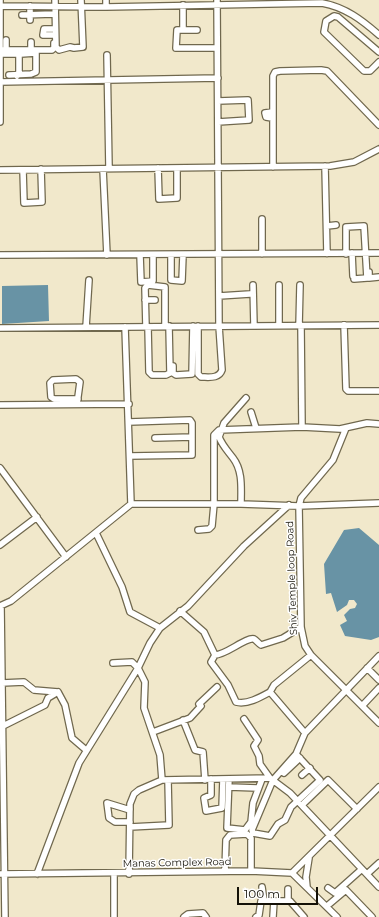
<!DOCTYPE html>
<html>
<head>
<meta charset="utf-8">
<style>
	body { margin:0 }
	#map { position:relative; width:379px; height:917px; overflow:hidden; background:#f1e8cb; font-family:Montserrat,sans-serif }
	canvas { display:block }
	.scale { position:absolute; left:237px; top:887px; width:81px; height:18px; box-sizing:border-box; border:2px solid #141107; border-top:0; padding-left:5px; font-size:12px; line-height:14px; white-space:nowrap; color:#141107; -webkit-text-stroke:3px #fff; paint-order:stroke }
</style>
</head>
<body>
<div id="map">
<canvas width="379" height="917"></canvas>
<div class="scale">100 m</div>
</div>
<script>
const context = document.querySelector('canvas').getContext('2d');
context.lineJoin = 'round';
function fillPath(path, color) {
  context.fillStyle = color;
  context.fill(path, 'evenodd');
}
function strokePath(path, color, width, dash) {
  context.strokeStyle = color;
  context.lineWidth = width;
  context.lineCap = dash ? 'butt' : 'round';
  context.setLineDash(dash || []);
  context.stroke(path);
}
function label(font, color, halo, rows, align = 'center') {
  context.font = font + ' Montserrat,sans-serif';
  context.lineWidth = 3;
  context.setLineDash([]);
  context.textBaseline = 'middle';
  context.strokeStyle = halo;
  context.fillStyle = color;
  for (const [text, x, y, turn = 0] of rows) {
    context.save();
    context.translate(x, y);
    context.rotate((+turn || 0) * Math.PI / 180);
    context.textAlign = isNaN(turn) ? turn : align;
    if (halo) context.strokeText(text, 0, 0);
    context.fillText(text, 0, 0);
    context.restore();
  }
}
const water = new Path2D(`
	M48 285 49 321 2 324V286Z
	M359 528 379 545V637L371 640 345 636 340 625 347 621 344 615 350 609 355 608 357 604 354 600H349L347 605 337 612 331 593 326 594 324 564 344 530Z`);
const minor = new Path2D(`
	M55 0 56 47 59 50 70 47 74 48 83 47 81 0
	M106 0V7
	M183 5V30
	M0 6 106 7 322 3C345 7 362 20 379 35
	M30 6V20
	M22 15 53 14
	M54 29H44L43 35H54
	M197 30H177L176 48H217
	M6 40V50
	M31 42V50
	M0 50H52L54 48V43
	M379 52 338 17 334 16 326 21 324 32 364 71H370L379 62
	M0 54H17L19 55V74L17 76
	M107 55 109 168
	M9 75 31 74 36 72V53L21 54
	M0 82 218 78
	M218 101 248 100 249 120 218 122
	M272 118 266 117 265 113 272 112
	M0 122V0
	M325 166 327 254
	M273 167V76L275 72 280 71 321 70 327 71 379 125
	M158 168 159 199 177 198V168
	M103 169 107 255
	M0 170 330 166 354 162 379 149
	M23 170 24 203 42 202 41 169
	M327 226 336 225
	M352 253 353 276
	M262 254V219
	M346 254V227L364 226 367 278 354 279
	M0 255 379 253
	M140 255 141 282 153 281V255
	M171 255V280L182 281 183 255
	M369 272V278L379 277
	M253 285 254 326
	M279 285V326
	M219 296 250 294
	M145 300H155
	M344 325 346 389 348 391H379
	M198 326V374L201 377C209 377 219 379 222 370L219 326 217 0
	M299 326 300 285
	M301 326 302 427
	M86 327 89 280
	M125 327 131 504
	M146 327 145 288 148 285 165 287V326
	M148 327 149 372 152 375H166L170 373 169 326
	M0 328 379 325
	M173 366V373L176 375 192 374 193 326
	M77 404 80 382 76 379 53 380 50 383 51 397 54 399H78
	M0 405 129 404
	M251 412 256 428
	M129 422 190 420 192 423V455L130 456
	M346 428 333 460 301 498 299 506 301 627 305 646 311 655 379 723
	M155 438 192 437
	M0 468 66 557
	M241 504C241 488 243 471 233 458 227 450 222 445 219 437L224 423 246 398
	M198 530 209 529 212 526 214 504V435L219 430 302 427 340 429 367 423 379 424
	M96 533 122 587 130 612 160 628
	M0 545 37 517
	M0 606 11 601 131 504H241L299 506 379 503
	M1 606 5 917
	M180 611 204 632 215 655C226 655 246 637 254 639 256 640 259 644 261 645L283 638 301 627
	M215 655 211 662 228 685 236 702C247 705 261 697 270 692
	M367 668 379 680
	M2 683 24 682 34 690 58 692 65 705 72 738 86 750
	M362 706 379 688
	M244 719 258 740 254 746 259 756 260 764 270 778
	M183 720 195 750 203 752 205 780
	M3 726 45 705 48 698 58 692
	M153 732 190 718 201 706 199 704 217 687
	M305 733 270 692 274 685 311 655
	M296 754 320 780 291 807 285 820 278 824 270 836 253 833 252 830 273 780 296 754 305 733 379 656
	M284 773 300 758
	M302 775 310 768
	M211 779V795L204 798 206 811 222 808 223 779
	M229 779 227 828 245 830 251 822 253 803 262 779
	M162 780 160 755 144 708 145 682 138 668 150 643 160 628 188 606 244 546 289 505
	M229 787 257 788
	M302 805 328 780 357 809
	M130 822H115L109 818 107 803 130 810V808
	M130 827 169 825 168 780
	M225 871 226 840 230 835 247 834 251 838V871
	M292 873 379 787
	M0 874 251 871 292 873 337 917
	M37 874 79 763 138 668 132 662 113 663
	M129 874 130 804 134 794 139 790 162 780 270 778 290 793 379 887
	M367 874 379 863
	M262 887 264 901
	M307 887 306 877 309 858
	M328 888 335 893 362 869
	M288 901V889
	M327 906 346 890 372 917
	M114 917V874
	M184 917 188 914 203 913 206 917
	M256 917 259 915 261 901H274
	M273 917 274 901H290L304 917`);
const streetNames = [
	["Shiv Temple loop Road",292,578,-92],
	["Manas Complex Road",177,863,-1]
];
fillPath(water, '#6893a5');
strokePath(minor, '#70684e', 8);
strokePath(minor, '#fff', 5.5);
label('10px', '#141107', '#fff', streetNames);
</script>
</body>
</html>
